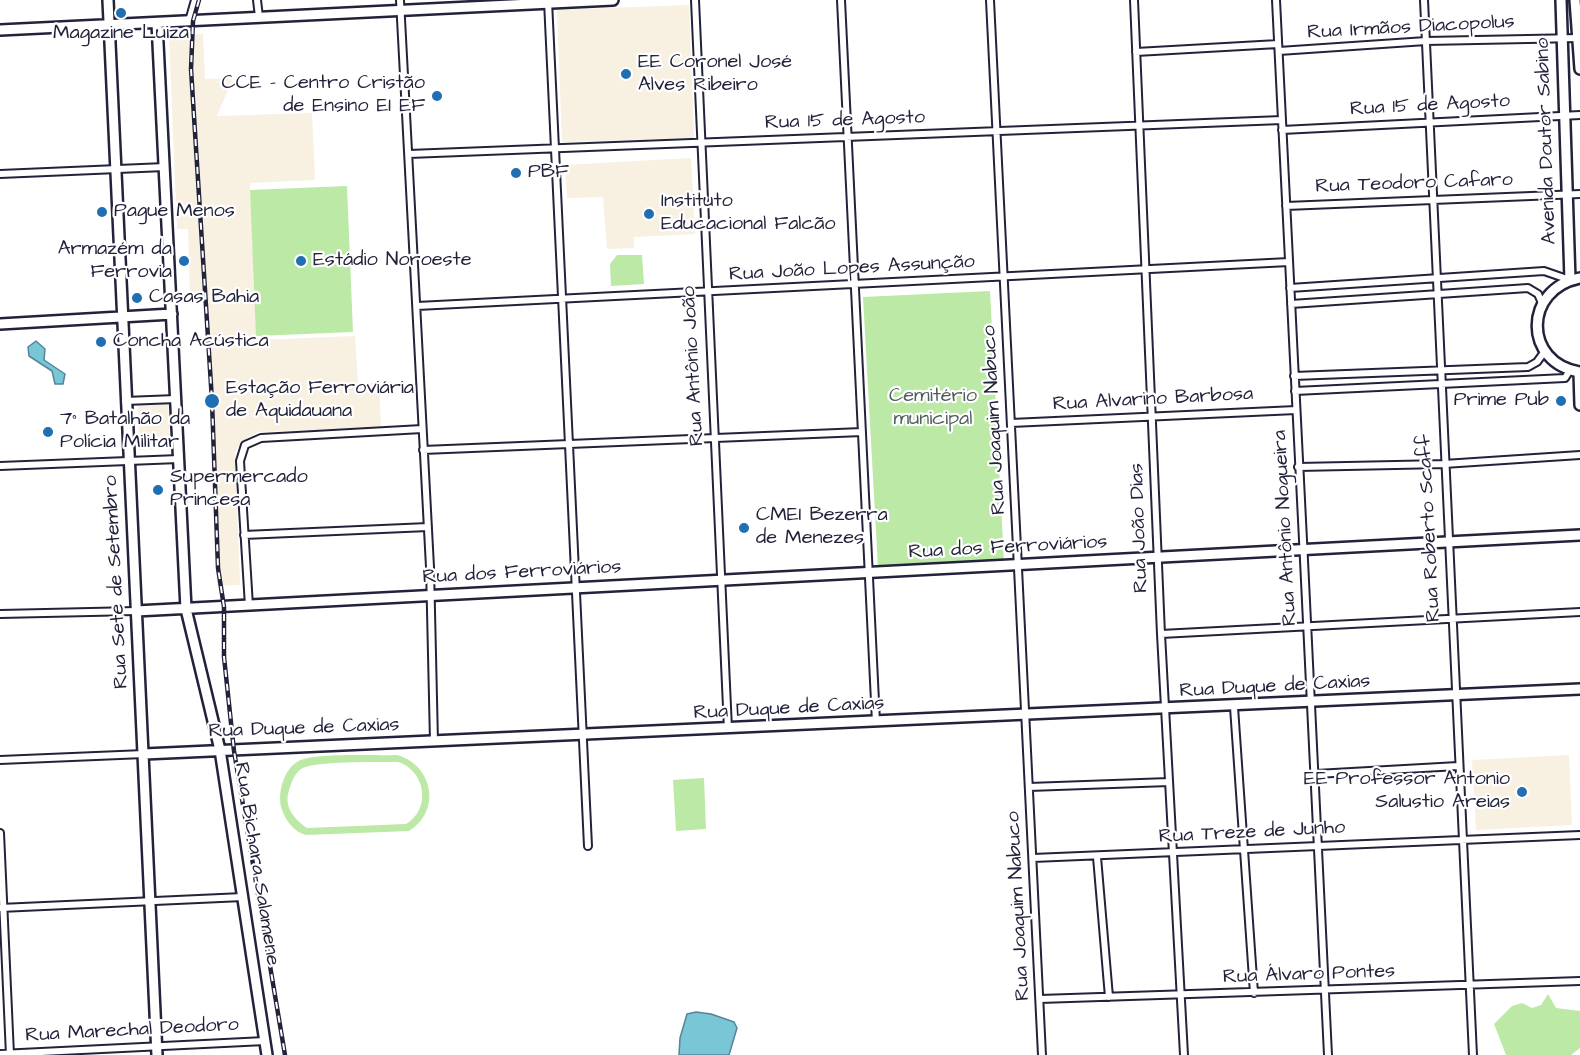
<!DOCTYPE html>
<html>
<head>
<meta charset="utf-8">
<style>
	body { margin:0 }
	canvas { display:block; background:#fff }
</style>
</head>
<body>
<canvas width="1580" height="1055"></canvas>
<script>
const context = document.querySelector('canvas').getContext('2d');
context.lineJoin = 'round';
function fillPath(path, color) {
  context.fillStyle = color;
  context.fill(path, 'evenodd');
}
function strokePath(path, color, width, dash) {
  context.strokeStyle = color;
  context.lineWidth = width;
  context.lineCap = dash ? 'butt' : 'round';
  context.setLineDash(dash || []);
  context.stroke(path);
}
function label(font, color, halo, rows, align = 'center') {
  context.font = font + ' "Architects Daughter",sans-serif';
  context.lineWidth = 4.5;
  context.setLineDash([]);
  context.textBaseline = 'middle';
  context.strokeStyle = halo;
  context.fillStyle = color;
  for (const [text, x, y, turn = 0] of rows) {
    context.save();
    context.translate(x, y);
    context.rotate((+turn || 0) * Math.PI / 180);
    context.textAlign = isNaN(turn) ? turn : align;
    if (halo) context.strokeText(text, 0, 0);
    context.fillText(text, 0, 0);
    context.restore();
  }
}
const built = new Path2D(`
	M689 5 694 138 562 142 557 10Z
	M203 34 205 79 233 78 217 116 312 113 315 180 250 183 257 340 355 336 358 383H379L381 427 258 432 242 441 235 452 240 585 217 586 206 300H190L188 229H177L169 36Z
	M691 158 695 234 634 237V248L607 249 603 197 567 198 565 165Z
	M168 403 170 448 139 450 138 405Z
	M1569 755 1572 825 1476 830 1472 760Z`);
const green = new Path2D(`
	M347 186 353 332 256 336 250 190Z
	M617 255H642L644 284 611 286 610 264Z
	M990 291 1004 562 878 568 863 297Z
	M397 755C433 765 442 811 409 831L306 835C294 832 286 821 282 810 276 793 285 763 304 759 326 753 372 756 397 755ZM398 762C425 770 432 809 406 824L307 828C295 820 285 808 288 794 291 784 293 775 301 769 311 761 380 762 398 762Z
	M704 778 706 829 676 831 673 780Z
	M1548 994 1556 1008 1580 1011V1048L1571 1055H1506L1494 1024 1512 1006 1522 1003 1532 1008 1541 1005Z`);
const water = new Path2D(`
	M36 341 45 349 44 360 65 374 63 384H55L52 371 29 356 28 347Z
	M696 1012 711 1014 734 1022 737 1028 729 1055H679L680 1038 687 1014Z`);
const street = new Path2D(`
	M257 0 259 17
	M400 0 430 567 434 742
	M695 0 728 729
	M841 0 876 722
	M990 0 1042 1055
	M1134 0 1161 634 1184 1055
	M1276 0C1293 352 1312 703 1328 1055
	M1424 0 1473 1055
	M548 1 588 846
	M189 21 195 0
	M1279 51 1426 41 1579 38
	M1136 52 1278 44
	M1282 130 1580 115
	M409 154 1282 120
	M0 174 165 167
	M1286 206 1580 194
	M1290 288 1544 271 1570 280
	M1291 304 1528 288 1538 294 1542 303
	M417 306 1289 262
	M1294 376 1528 367 1537 362 1545 351
	M1295 391 1565 378 1570 370
	M125 401 176 399
	M1011 423 1296 410
	M423 450 862 432
	M0 466 179 459
	M1298 467 1444 464 1580 455
	M244 535 428 527
	M249 606 240 461 245 445 261 438 422 429
	M0 614 136 611
	M1161 634 1580 612
	M1234 707 1254 993
	M0 760 144 754
	M1316 774 1458 766
	M1029 787 1169 782
	M0 833 10 1055
	M1097 857 1109 997
	M1033 858 1580 835
	M0 908 243 897
	M1040 999 1580 981
	M0 1054 265 1041`);
const secondary = new Path2D(`
	M108 0 157 1055
	M1561 0 1570 280
	M1575 0 1580 69
	M157 23 186 609 220 750 267 1055
	M0 30 613 0
	M1580 278C1523 289 1523 363 1580 372
	M0 324 172 314
	M1579 372 1580 405
	M136 611 1580 535
	M144 754 1580 689`);
const rail = new Path2D(`
	M199 0 193 21 191 69 212 401 218 568 224 607V657L234 751 285 1055`);
const markers = [
	[121,13,6,"#1f6fb2"],
	[626,74,6,"#1f6fb2"],
	[437,96,6,"#1f6fb2"],
	[516,173,6,"#1f6fb2"],
	[102,212,6,"#1f6fb2"],
	[649,214,6,"#1f6fb2"],
	[184,261,6,"#1f6fb2"],
	[301,261,6,"#1f6fb2"],
	[137,298,6,"#1f6fb2"],
	[101,342,6,"#1f6fb2"],
	[212,401,8,"#1f6fb2"],
	[1561,401,6,"#1f6fb2"],
	[48,432,6,"#1f6fb2"],
	[158,490,6,"#1f6fb2"],
	[744,528,6,"#1f6fb2"],
	[1522,792,6,"#1f6fb2"]
];
const streetNames = [
	["Rua Irmãos Diacopolus",1411,28,-3],
	["Rua 15 de Agosto",1430,106,-3],
	["Rua 15 de Agosto",845,121,-2],
	["Avenida Doutor Sabino",1547,141,-92],
	["Rua Teodoro Cafaro",1414,184,-2],
	["Rua João Lopes Assunção",852,269,-3],
	["Rua Antônio João",694,366,-93],
	["Rua Alvarino Barbosa",1153,400,-3],
	["Rua Joaquim Nabuco",995,420,-93],
	["Rua João Dias",1140,528,-92],
	["Rua Antônio Nogueira",1286,528,-93],
	["Rua Roberto Scaff",1430,528,-93],
	["Rua dos Ferroviários",1008,548,-3],
	["Rua dos Ferroviários",522,573,-3],
	["Rua Sete de Setembro",117,582,-93],
	["Rua Duque de Caxias",1275,687,-3],
	["Rua Duque de Caxias",789,709,-3],
	["Rua Duque de Caxias",304,729,-2],
	["Rua Treze de Junho",1252,833,-3],
	["Rua Bichara Salamene",256,864,81],
	["Rua Joaquim Nabuco",1019,906,-93],
	["Rua Álvaro Pontes",1309,975,-2],
	["Rua Marechal Deodoro",132,1031,-3]
];
const poiNames = [
	["Magazine Luiza",121,34,"center"],
	["EE Coronel José",638,63],
	["Alves Ribeiro",638,86],
	["CCE - Centro Cristão",425,84,"right"],
	["de Ensino EI EF",425,107,"right"],
	["PBF",528,173],
	["Instituto",661,202],
	["Educacional Falcão",661,225],
	["Pague Menos",114,212],
	["Armazém da",172,250,"right"],
	["Ferrovia",172,273,"right"],
	["Estádio Noroeste",313,261],
	["Casas Bahia",149,298],
	["Concha Acústica",113,342],
	["Estação Ferroviária",226,389],
	["de Aquidauana",226,412],
	["Prime Pub",1549,401,"right"],
	["7° Batalhão da",60,420],
	["Polícia Militar",60,443],
	["Supermercado",170,478],
	["Princesa",170,501],
	["CMEI Bezerra",756,516],
	["de Menezes",756,539],
	["EE Professor Antonio",1510,780,"right"],
	["Salustio Areias",1510,803,"right"]
];
const parkNames = [
	["Cemitério",933,397],
	["municipal",933,420]
];
fillPath(built, '#f8f0e1');
fillPath(green, '#bde9a7');
fillPath(water, '#78c6d6');
strokePath(water, '#568498', 1.5);
strokePath(street, '#22223b', 10);
strokePath(secondary, '#22223b', 14);
strokePath(street, '#fff', 6);
strokePath(secondary, '#fff', 9);
strokePath(rail, '#22223b', 4.5);
strokePath(rail, '#fff', 2, [7]);
for (const [x, y, r, color] of markers) {
  const dot = new Path2D();
  dot.arc(x, y, r, 0, 2 * Math.PI);
  context.fillStyle = color;
  context.fill(dot);
  strokePath(dot, '#fff', 2);
}
label('20px', '#22223b', '#fff', streetNames);
label('20px', '#22223b', '#fff', poiNames, 'left');
label('20px', '#505e5b', '#fff', parkNames);
</script>
</body>
</html>
